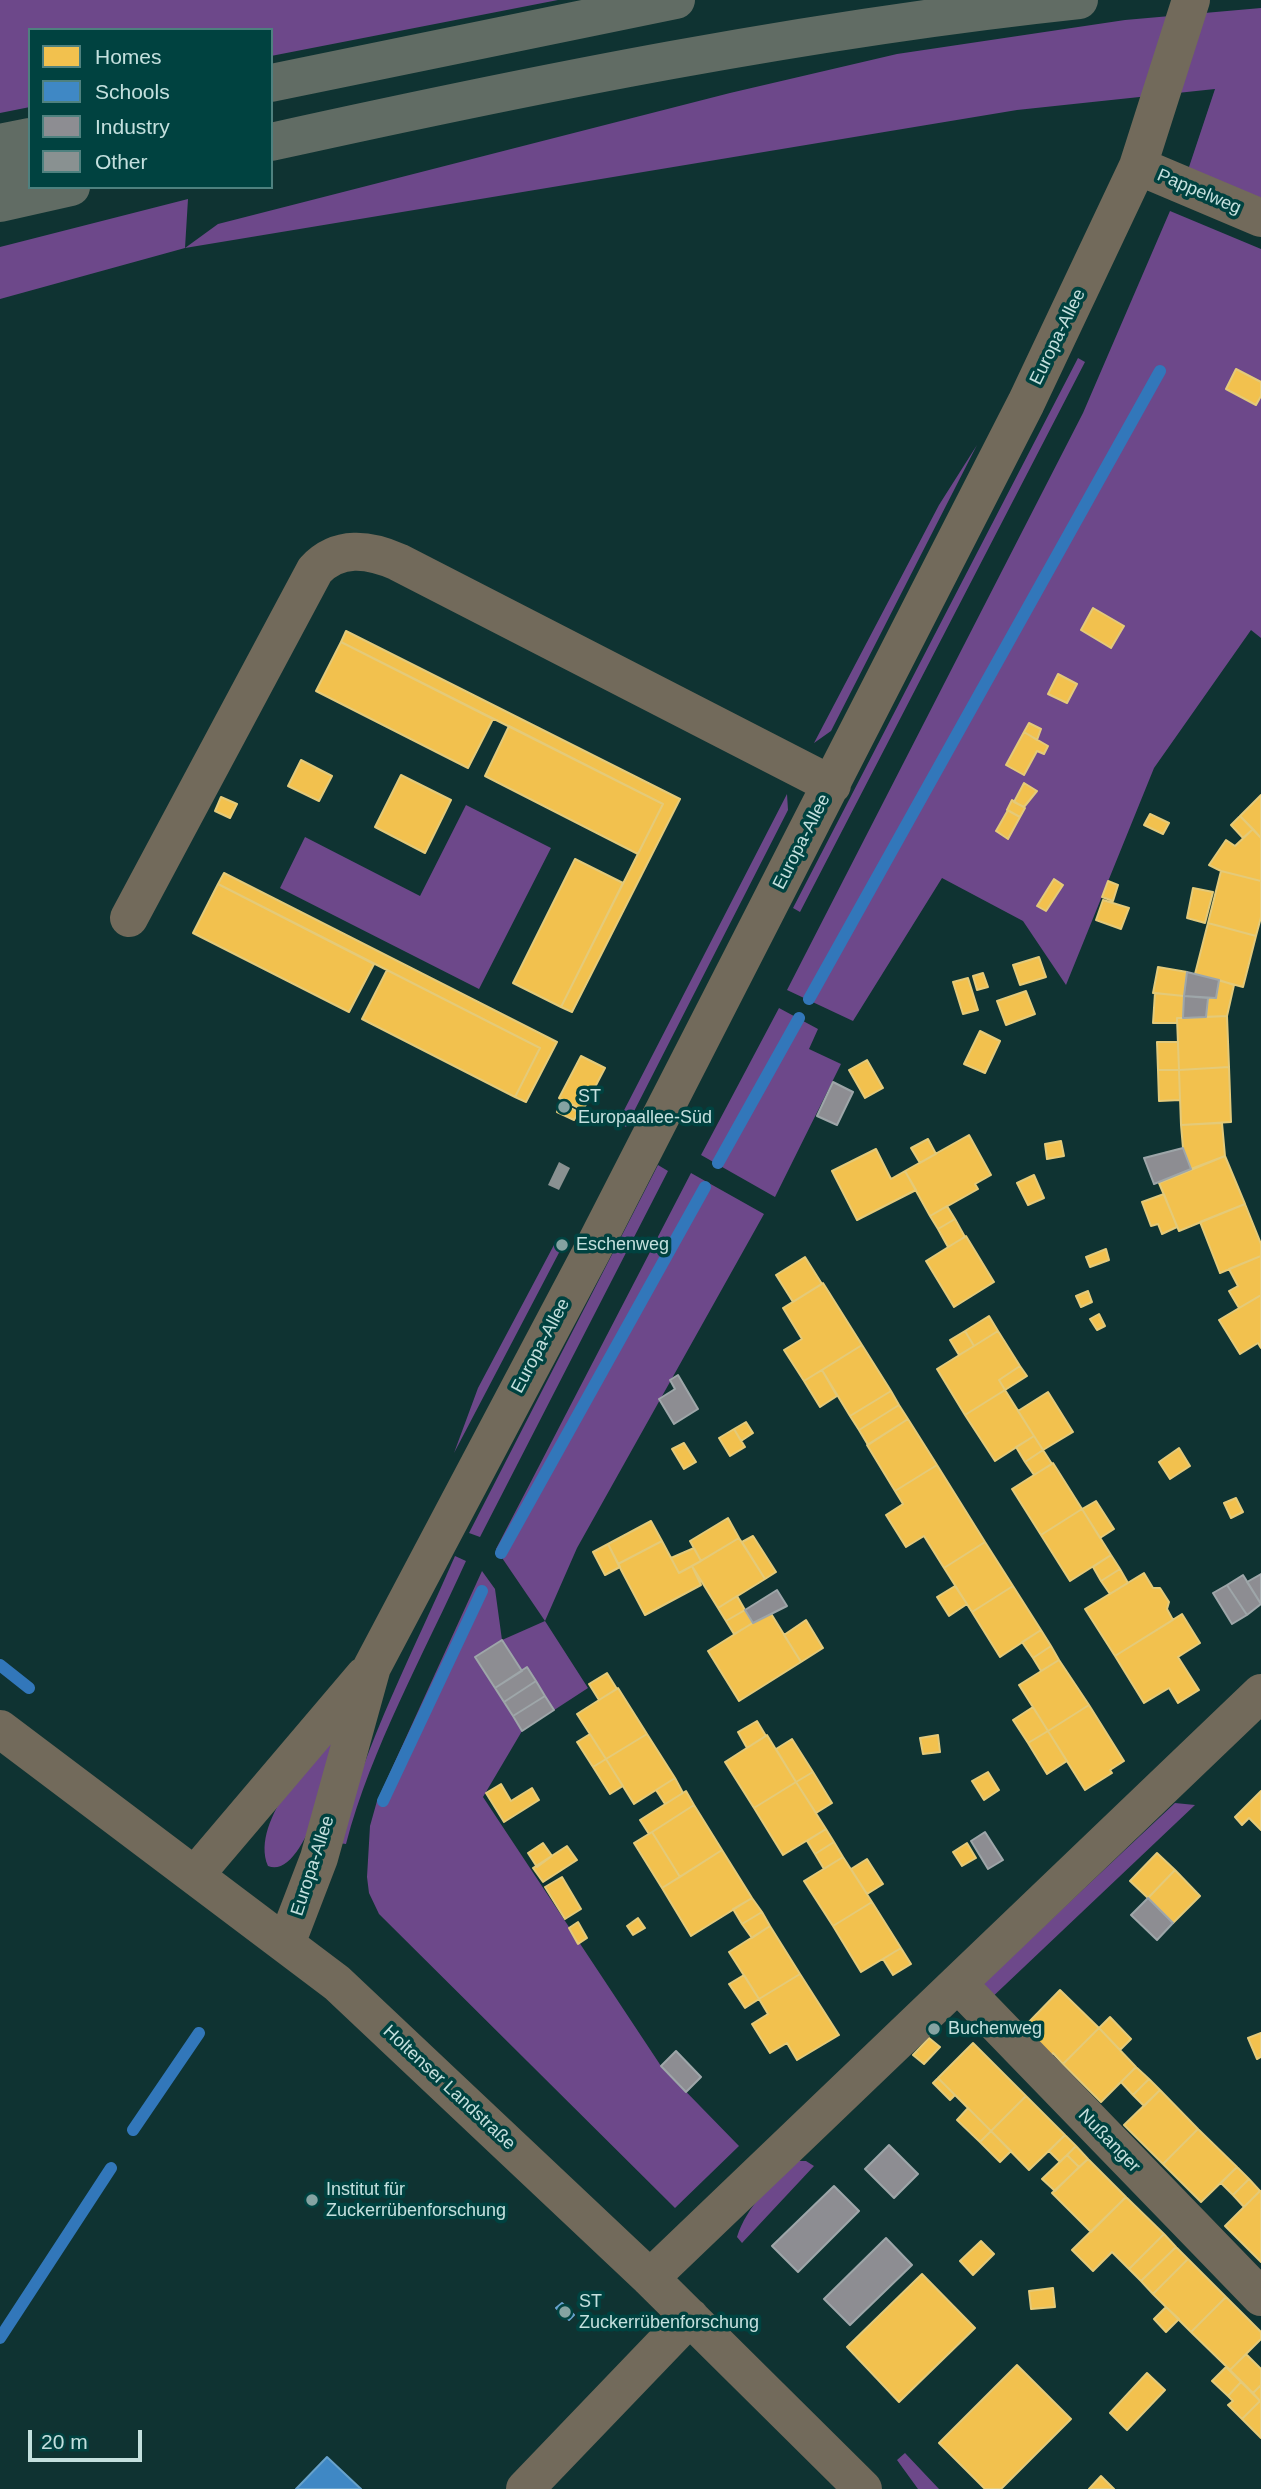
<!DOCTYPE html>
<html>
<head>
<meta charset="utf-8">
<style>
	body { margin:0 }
	#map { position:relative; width:1261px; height:2489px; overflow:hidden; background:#0f3332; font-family:Arial,sans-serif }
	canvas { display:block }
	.legend { position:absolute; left:28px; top:28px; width:245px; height:161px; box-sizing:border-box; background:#004240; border:2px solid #4e817f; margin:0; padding:9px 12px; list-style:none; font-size:21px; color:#c4e0de }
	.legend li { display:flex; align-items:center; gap:14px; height:35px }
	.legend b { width:35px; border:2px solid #4e817f }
	.scale { position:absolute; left:28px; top:2430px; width:114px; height:32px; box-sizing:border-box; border:4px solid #c4e0de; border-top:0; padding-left:9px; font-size:21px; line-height:24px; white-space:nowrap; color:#c4e0de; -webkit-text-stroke:5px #004240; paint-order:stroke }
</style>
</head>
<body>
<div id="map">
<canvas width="1261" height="2489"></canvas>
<ul class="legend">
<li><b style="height:19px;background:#f2c14e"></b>Homes</li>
<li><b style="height:19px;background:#3f88c5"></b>Schools</li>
<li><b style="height:19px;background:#8d8d92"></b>Industry</li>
<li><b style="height:19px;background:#899191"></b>Other</li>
</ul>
<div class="scale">20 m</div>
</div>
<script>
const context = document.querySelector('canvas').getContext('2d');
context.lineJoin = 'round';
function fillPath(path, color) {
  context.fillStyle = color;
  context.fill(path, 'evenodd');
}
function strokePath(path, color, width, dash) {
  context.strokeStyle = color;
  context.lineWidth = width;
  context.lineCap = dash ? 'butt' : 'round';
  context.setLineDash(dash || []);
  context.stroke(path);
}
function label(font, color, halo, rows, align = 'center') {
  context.font = font + ' Arial,sans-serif';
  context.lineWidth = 7;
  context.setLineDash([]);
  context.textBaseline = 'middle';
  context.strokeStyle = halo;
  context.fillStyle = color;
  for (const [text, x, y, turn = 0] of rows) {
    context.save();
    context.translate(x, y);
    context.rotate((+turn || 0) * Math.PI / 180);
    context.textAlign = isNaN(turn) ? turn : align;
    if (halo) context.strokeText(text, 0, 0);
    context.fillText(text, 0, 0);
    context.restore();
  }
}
const green = new Path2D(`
	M0 0H558L271 56V30H30V107L0 113Z
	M1261 8V198L1188 170 1215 89 1017 110 185 248 0 299V247L188 199 185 248 218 224 730 93 897 54 1125 20Z
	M1170 211 1261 249V638L1251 630 1154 768 1066 985 1023 921 942 878 853 1021 787 990 1083 413Z
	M1078 358 1085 362 800 912 793 908Z
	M977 445 831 731 814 743 939 505Z
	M787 794 788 810 626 1127 618 1122Z
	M466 805 551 848 479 989 280 888 305 837 420 896Z
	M779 1008 818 1029 809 1049 841 1064 775 1197 701 1155Z
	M658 1165 668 1171 480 1537 469 1533Z
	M691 1173 764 1214 577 1548 545 1621 588 1688 522 1731 483 1797 661 2066 739 2146 675 2208 379 1914 369 1893 367 1877 370 1826 377 1801 482 1571 495 1589 502 1640 545 1621 496 1549Z
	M555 1243 562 1247 454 1453 478 1388Z
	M455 1556 466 1561C425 1652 371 1748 346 1844L339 1843C365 1743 414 1650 455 1556Z
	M345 1718C337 1746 307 1882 268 1866 249 1819 318 1753 345 1718Z
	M1175 1803 1195 1805 986 2003 975 1991Z
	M794 2161H806L814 2166 742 2243 737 2237C747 2206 772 2183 794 2161Z
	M905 2453 939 2489H918L897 2460Z`);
const homes = new Path2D(`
	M1236 369 1261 382V396L1256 405 1226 389Z
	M1093 608 1124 626 1111 648 1081 630Z
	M346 631 680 799 572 1012 561 1007 663 804 341 642Z
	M341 642 493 719 468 768 316 691Z
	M1058 674 1077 684 1067 703 1048 694Z
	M1029 723 1041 729 1037 740 1024 732Z
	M509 726 663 804 638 854 485 776Z
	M1024 732 1048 746 1044 754 1037 751 1024 775 1006 765Z
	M301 760 332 776 319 801 288 786Z
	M401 775 451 800 425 853 375 827Z
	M1024 783 1037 791 1024 807 1014 802Z
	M1261 795V838L1240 816Z
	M221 797 237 804 230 818 215 811Z
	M1012 800 1025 808 1020 817 1007 810Z
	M1008 810 1020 817 1008 839 996 831Z
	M1150 814 1169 823 1163 834 1144 825Z
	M1240 816 1253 829 1243 838 1231 825Z
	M1253 829 1261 838V881L1221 871 1209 865 1226 840 1235 846Z
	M575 859 623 883 561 1007 513 983Z
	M1221 871 1261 881V917L1256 936 1208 923Z
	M224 873 557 1042 526 1102 515 1097 540 1048 218 884Z
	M1054 879 1063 885 1046 911 1037 906Z
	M1108 881 1118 885 1113 901 1102 897Z
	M218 884 374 964 349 1012 193 933Z
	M1193 888 1213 892 1205 923 1187 918Z
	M1103 900 1129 908 1121 929 1096 920Z
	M1208 923 1256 936 1243 987 1195 974Z
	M1039 957 1046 977 1020 985 1013 965Z
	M1158 967 1187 972 1184 996 1153 993Z
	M387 970 540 1048 515 1097 362 1019Z
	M983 973 988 987 977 990 973 976Z
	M968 978 978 1010 963 1014 953 982Z
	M1219 980 1234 985 1227 1016 1206 1017 1208 998H1216Z
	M1026 991 1035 1014 1006 1025 997 1001Z
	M1155 993 1184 996 1183 1018H1177V1023H1153Z
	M1227 1016 1229 1067 1179 1070 1177 1018Z
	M980 1031 1000 1041 985 1073 964 1064Z
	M1157 1042H1178L1179 1070H1158Z
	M581 1056 605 1068 583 1110 559 1098Z
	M867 1060 883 1088 865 1098 849 1070Z
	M1229 1067 1231 1122 1181 1125 1179 1070Z
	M1158 1070H1179L1180 1100 1159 1101Z
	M561 1103 578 1112 574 1120 557 1112Z
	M1222 1123 1225 1156 1191 1169 1183 1148 1181 1125Z
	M969 1135 991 1175 975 1184 978 1189 930 1216 905 1171Z
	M928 1139 936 1154 920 1163 911 1148Z
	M1061 1141 1064 1156 1047 1159 1045 1144Z
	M876 1149 891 1179 905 1171 916 1190 857 1220 832 1171Z
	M1225 1156 1245 1204 1179 1231 1159 1183Z
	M1034 1175 1044 1198 1028 1205 1017 1183Z
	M1164 1194 1177 1227 1162 1234 1158 1224 1151 1226 1142 1202Z
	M1245 1204 1261 1244V1256L1220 1273 1200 1222Z
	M947 1206 955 1219 938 1229 930 1216Z
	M955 1219 965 1237 948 1247 938 1229Z
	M966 1236 994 1282 954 1307 926 1261Z
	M1106 1249 1109 1260 1090 1267 1086 1257Z
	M1261 1256V1295L1239 1308 1229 1291 1238 1286 1229 1269Z
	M805 1257 822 1284 793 1302 776 1275Z
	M823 1283 862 1345 804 1381 784 1350 802 1339 783 1308Z
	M1088 1291 1092 1302 1081 1307 1076 1296Z
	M1261 1295V1348L1258 1343 1240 1354 1219 1320Z
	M1099 1314 1105 1326 1097 1330 1090 1319Z
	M989 1316 998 1331 974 1346 965 1331Z
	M965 1331 974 1346 959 1355 950 1340Z
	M998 1331 1020 1366 999 1380 1005 1390 965 1415 937 1369Z
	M862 1345 891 1391 850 1416 822 1370Z
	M1020 1366 1027 1376 1005 1390 999 1380Z
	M822 1370 837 1396 820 1407 804 1381Z
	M1005 1390 1034 1436 995 1461 965 1415Z
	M891 1391 899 1405 859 1430 850 1416Z
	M1048 1392 1073 1432 1043 1450 1018 1411Z
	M899 1405 908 1419 868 1445 859 1430Z
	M908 1419 937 1465 895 1491 867 1445Z
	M746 1422 753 1433 741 1441 734 1429Z
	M734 1429 745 1447 730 1456 719 1438Z
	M1034 1436 1043 1450 1025 1462 1016 1447Z
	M684 1443 696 1462 684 1469 672 1449Z
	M1179 1448 1190 1466 1170 1479 1159 1462Z
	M1043 1450 1052 1464 1034 1475 1025 1462Z
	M1053 1463 1082 1509 1041 1535 1012 1489Z
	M937 1465 985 1542 944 1568 924 1536 906 1547 886 1515 903 1504 895 1491Z
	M1236 1498 1243 1512 1231 1518 1224 1503Z
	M1096 1501 1114 1529 1100 1538 1082 1509Z
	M1082 1509 1111 1555 1070 1581 1041 1535Z
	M728 1518 739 1538 701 1561 690 1541Z
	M651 1521 662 1541 618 1564 608 1544Z
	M753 1536 776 1572 765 1579 742 1542Z
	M739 1538 765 1579 718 1608 692 1566Z
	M662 1541 679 1573 692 1566 701 1585 645 1615 618 1564Z
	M985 1542 1013 1586 972 1612 944 1568Z
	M608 1544 620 1567 605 1575 593 1552Z
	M694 1548 701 1561 679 1573 671 1558Z
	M1111 1555 1120 1569 1101 1581 1093 1567Z
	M1120 1569 1128 1583 1110 1594 1101 1581Z
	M1144 1573 1153 1588H1160L1169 1602 1167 1609 1173 1620 1115 1656 1085 1609Z
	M955 1586 967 1604 949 1616 937 1597Z
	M1013 1586 1041 1630 1000 1657 972 1612Z
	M737 1596 745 1610 726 1621 718 1608Z
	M745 1610 753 1623 734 1634 726 1621Z
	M770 1612 801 1662 739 1701 708 1651Z
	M1182 1614 1200 1643 1178 1657 1199 1690 1178 1703 1169 1688 1144 1703 1115 1656Z
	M806 1620 823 1648 801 1662 784 1635Z
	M1041 1630 1051 1646 1033 1658 1022 1642Z
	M1051 1646 1059 1660 1041 1671 1033 1658Z
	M1059 1660 1089 1705 1048 1731 1019 1685Z
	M607 1673 617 1689 599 1700 589 1684Z
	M618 1688 647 1734 606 1759 577 1714Z
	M1089 1705 1124 1761 1110 1770 1112 1773 1085 1790 1048 1731Z
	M1033 1707 1048 1731 1028 1743 1013 1720Z
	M757 1721 766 1736 747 1748 738 1732Z
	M1048 1731 1067 1761 1047 1774 1028 1743Z
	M590 1734 606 1759 593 1767 577 1742Z
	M647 1734 675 1778 634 1804 606 1759Z
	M767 1735 796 1782 754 1808 725 1762Z
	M938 1735 940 1752 923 1754 920 1738Z
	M792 1739 813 1772 796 1782 776 1749Z
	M606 1759 623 1786 610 1794 593 1767Z
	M813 1772 832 1803 816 1813 796 1782Z
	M988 1772 999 1790 984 1800 972 1781Z
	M675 1778 683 1793 665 1804 656 1790Z
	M796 1782 826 1829 783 1855 754 1808Z
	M501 1784 511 1801 532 1788 539 1800 504 1822 486 1793Z
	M686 1791 694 1805 649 1834 640 1820Z
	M1261 1791V1830L1249 1818 1242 1825 1235 1817Z
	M694 1805 722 1850 680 1877 652 1832Z
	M826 1829 834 1842 815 1854 807 1841Z
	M652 1832 680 1877 662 1888 634 1843Z
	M834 1842 843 1857 824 1869 815 1854Z
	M543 1843 552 1856 537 1867 528 1853Z
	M967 1843 976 1858 962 1866 953 1852Z
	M567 1846 577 1860 543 1882 533 1868Z
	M722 1850 752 1898 691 1936 662 1888Z
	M1157 1853 1175 1870 1148 1898 1130 1881Z
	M843 1857 872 1902 833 1926 804 1881Z
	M867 1859 883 1884 867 1894 851 1869Z
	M1175 1870 1200 1896 1173 1923 1148 1898Z
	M562 1877 581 1909 565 1919 545 1887Z
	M752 1898 762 1912 742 1924 733 1909Z
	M872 1902 901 1948 861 1972 833 1926Z
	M762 1912 770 1926 752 1938 742 1924Z
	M638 1918 645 1928 633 1935 627 1926Z
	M578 1922 587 1938 578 1944 569 1928Z
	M770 1926 800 1974 759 1999 729 1952Z
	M901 1948 911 1964 893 1975 883 1959Z
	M800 1974 839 2035 797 2060 787 2043 770 2053 752 2024 768 2014 759 1999Z
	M744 1975 759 1999 745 2008 729 1984Z
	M1060 1990 1099 2028 1063 2064 1053 2053 1047 2060 1025 2026Z
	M1110 2017 1131 2039 1120 2050 1099 2028Z
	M1099 2028 1136 2067 1101 2102 1063 2064Z
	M1261 2033V2057L1257 2059 1248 2038Z
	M929 2038 940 2047 924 2064 913 2055Z
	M973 2043 1026 2096 991 2131 938 2078Z
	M1136 2067 1149 2079 1133 2095 1121 2082Z
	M938 2078 955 2095 950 2100 933 2083Z
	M1149 2079 1160 2090 1144 2106 1133 2095Z
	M1160 2090 1198 2129 1163 2164 1124 2125Z
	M1026 2096 1065 2135 1029 2170 991 2131Z
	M968 2108 991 2131 980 2142 957 2120Z
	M1198 2129 1237 2167 1201 2202 1163 2164Z
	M991 2131 1011 2151 1000 2162 980 2142Z
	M1065 2135 1076 2146 1060 2162 1049 2151Z
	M1076 2146 1088 2159 1079 2167 1067 2155Z
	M1067 2155 1079 2167 1055 2191 1042 2179Z
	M1088 2159 1126 2197 1091 2232 1052 2193Z
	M1237 2167 1249 2179 1233 2195 1221 2183Z
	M1249 2179 1260 2191 1244 2207 1233 2195Z
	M1260 2191H1261V2262L1225 2226Z
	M1126 2197 1164 2234 1129 2269 1112 2252 1093 2271 1072 2250Z
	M1164 2234 1176 2247 1141 2281 1129 2269Z
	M981 2241 994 2254 973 2275 960 2261Z
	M1176 2247 1188 2259 1153 2294 1141 2281Z
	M1188 2259 1226 2297 1191 2332 1153 2294Z
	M922 2274 975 2328 899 2402 847 2347Z
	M1053 2288 1055 2307 1031 2309 1029 2291Z
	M1226 2297 1261 2332V2339L1230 2370 1191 2332Z
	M1166 2307 1179 2319 1166 2332 1154 2319Z
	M1246 2354 1261 2369V2385L1253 2393 1230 2370Z
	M1017 2365 1071 2419 1001 2489H985L939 2443Z
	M1226 2367 1241 2382 1228 2396 1212 2381Z
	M1147 2373 1165 2390 1127 2430 1110 2413Z
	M1241 2382 1260 2401 1242 2419 1228 2405 1233 2401 1228 2396Z
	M1261 2385V2438L1242 2419 1260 2401 1253 2393Z
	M1101 2476 1114 2489H1089Z`);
const schools = new Path2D(`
	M562 2303 574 2315 569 2320 556 2308Z
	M327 2457 361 2489H296Z`);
const industry = new Path2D(`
	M1187 972 1219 980 1216 998 1184 996Z
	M1184 996 1208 998 1206 1017 1183 1018Z
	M833 1082 853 1092 837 1125 817 1116Z
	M1183 1148 1191 1169 1154 1184 1144 1158Z
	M678 1375 698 1409 674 1424 659 1399 675 1389 670 1380Z
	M1261 1574V1604L1247 1582Z
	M1243 1575 1261 1604 1247 1615 1227 1585Z
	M1227 1585 1247 1615 1232 1624 1213 1593Z
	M777 1590 787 1606 753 1623 745 1610Z
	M502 1640 522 1671 495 1688 475 1657Z
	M527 1667 536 1681 504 1702 495 1688Z
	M536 1681 545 1696 513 1716 504 1702Z
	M545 1696 554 1710 522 1731 513 1716Z
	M985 1832 1003 1860 988 1869 971 1841Z
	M1148 1898 1173 1923 1157 1940 1131 1915Z
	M676 2051 701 2077 686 2092 661 2066Z
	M889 2145 918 2174 894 2198 865 2169Z
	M834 2186 859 2211 798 2272 772 2246Z
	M886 2238 912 2265 850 2325 824 2299Z`);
const stream = new Path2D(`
	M809 999 1160 371
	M718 1163 799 1018
	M501 1553 705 1187
	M0 1665 29 1688
	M383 1801 482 1591
	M133 2130 199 2033
	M0 2338 111 2168`);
const building = new Path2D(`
	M559 1162 570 1168 559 1190 548 1185Z`);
const minor = new Path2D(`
	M1138 166 1261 218
	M129 918 315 570C338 545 369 549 398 562L832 785
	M0 1729 337 1983 650 2278 863 2489
	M195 1875 364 1676
	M286 1944 319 1858 372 1667 592 1251 1026 403 1138 166 1191 0
	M958 1984 1261 2297
	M650 2278 1261 1693
	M525 2489 690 2317`);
const highway = new Path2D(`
	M271 83 676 0
	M271 142C538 83 807 29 1079 0
	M0 143 30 137
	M0 173 30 170
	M0 203 71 187`);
const markers = [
	[564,1107,7,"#85a3a2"],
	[562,1245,7,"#85a3a2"],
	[934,2029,7,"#85a3a2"],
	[312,2200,7,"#85a3a2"],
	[565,2312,7,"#85a3a2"]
];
const streetNames = [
	["Pappelweg",1199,192,23],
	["Europa-Allee",1058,337,-64],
	["Europa-Allee",802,842,-63],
	["Europa-Allee",541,1346,-62],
	["Europa-Allee",313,1866,-72],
	["Holtenser Landstraße",449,2088,43],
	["Nußanger",1109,2141,46]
];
const poiNames = [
	["ST",578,1097],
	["Europaallee-Süd",578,1118],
	["Eschenweg",576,1245],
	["Buchenweg",948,2029],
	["Institut für",326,2190],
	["Zuckerrübenforschung",326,2211],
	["ST",579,2302],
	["Zuckerrübenforschung",579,2323]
];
fillPath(green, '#6d488a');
fillPath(homes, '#f2c14e');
strokePath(homes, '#e4ca79', 2);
fillPath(schools, '#3f88c5');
strokePath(schools, '#67a2cc', 2);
fillPath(industry, '#8d8d92');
strokePath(industry, '#9ea6a9', 2);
strokePath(stream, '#3277ba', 12);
fillPath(building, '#899191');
strokePath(minor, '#726a5b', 38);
strokePath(highway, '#616c64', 38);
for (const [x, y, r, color] of markers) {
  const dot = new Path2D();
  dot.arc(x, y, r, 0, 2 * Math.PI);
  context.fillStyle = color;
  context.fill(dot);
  strokePath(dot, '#004240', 2.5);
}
label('18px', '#c4e0de', '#004240', streetNames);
label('18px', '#c4e0de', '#004240', poiNames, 'left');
</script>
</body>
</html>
